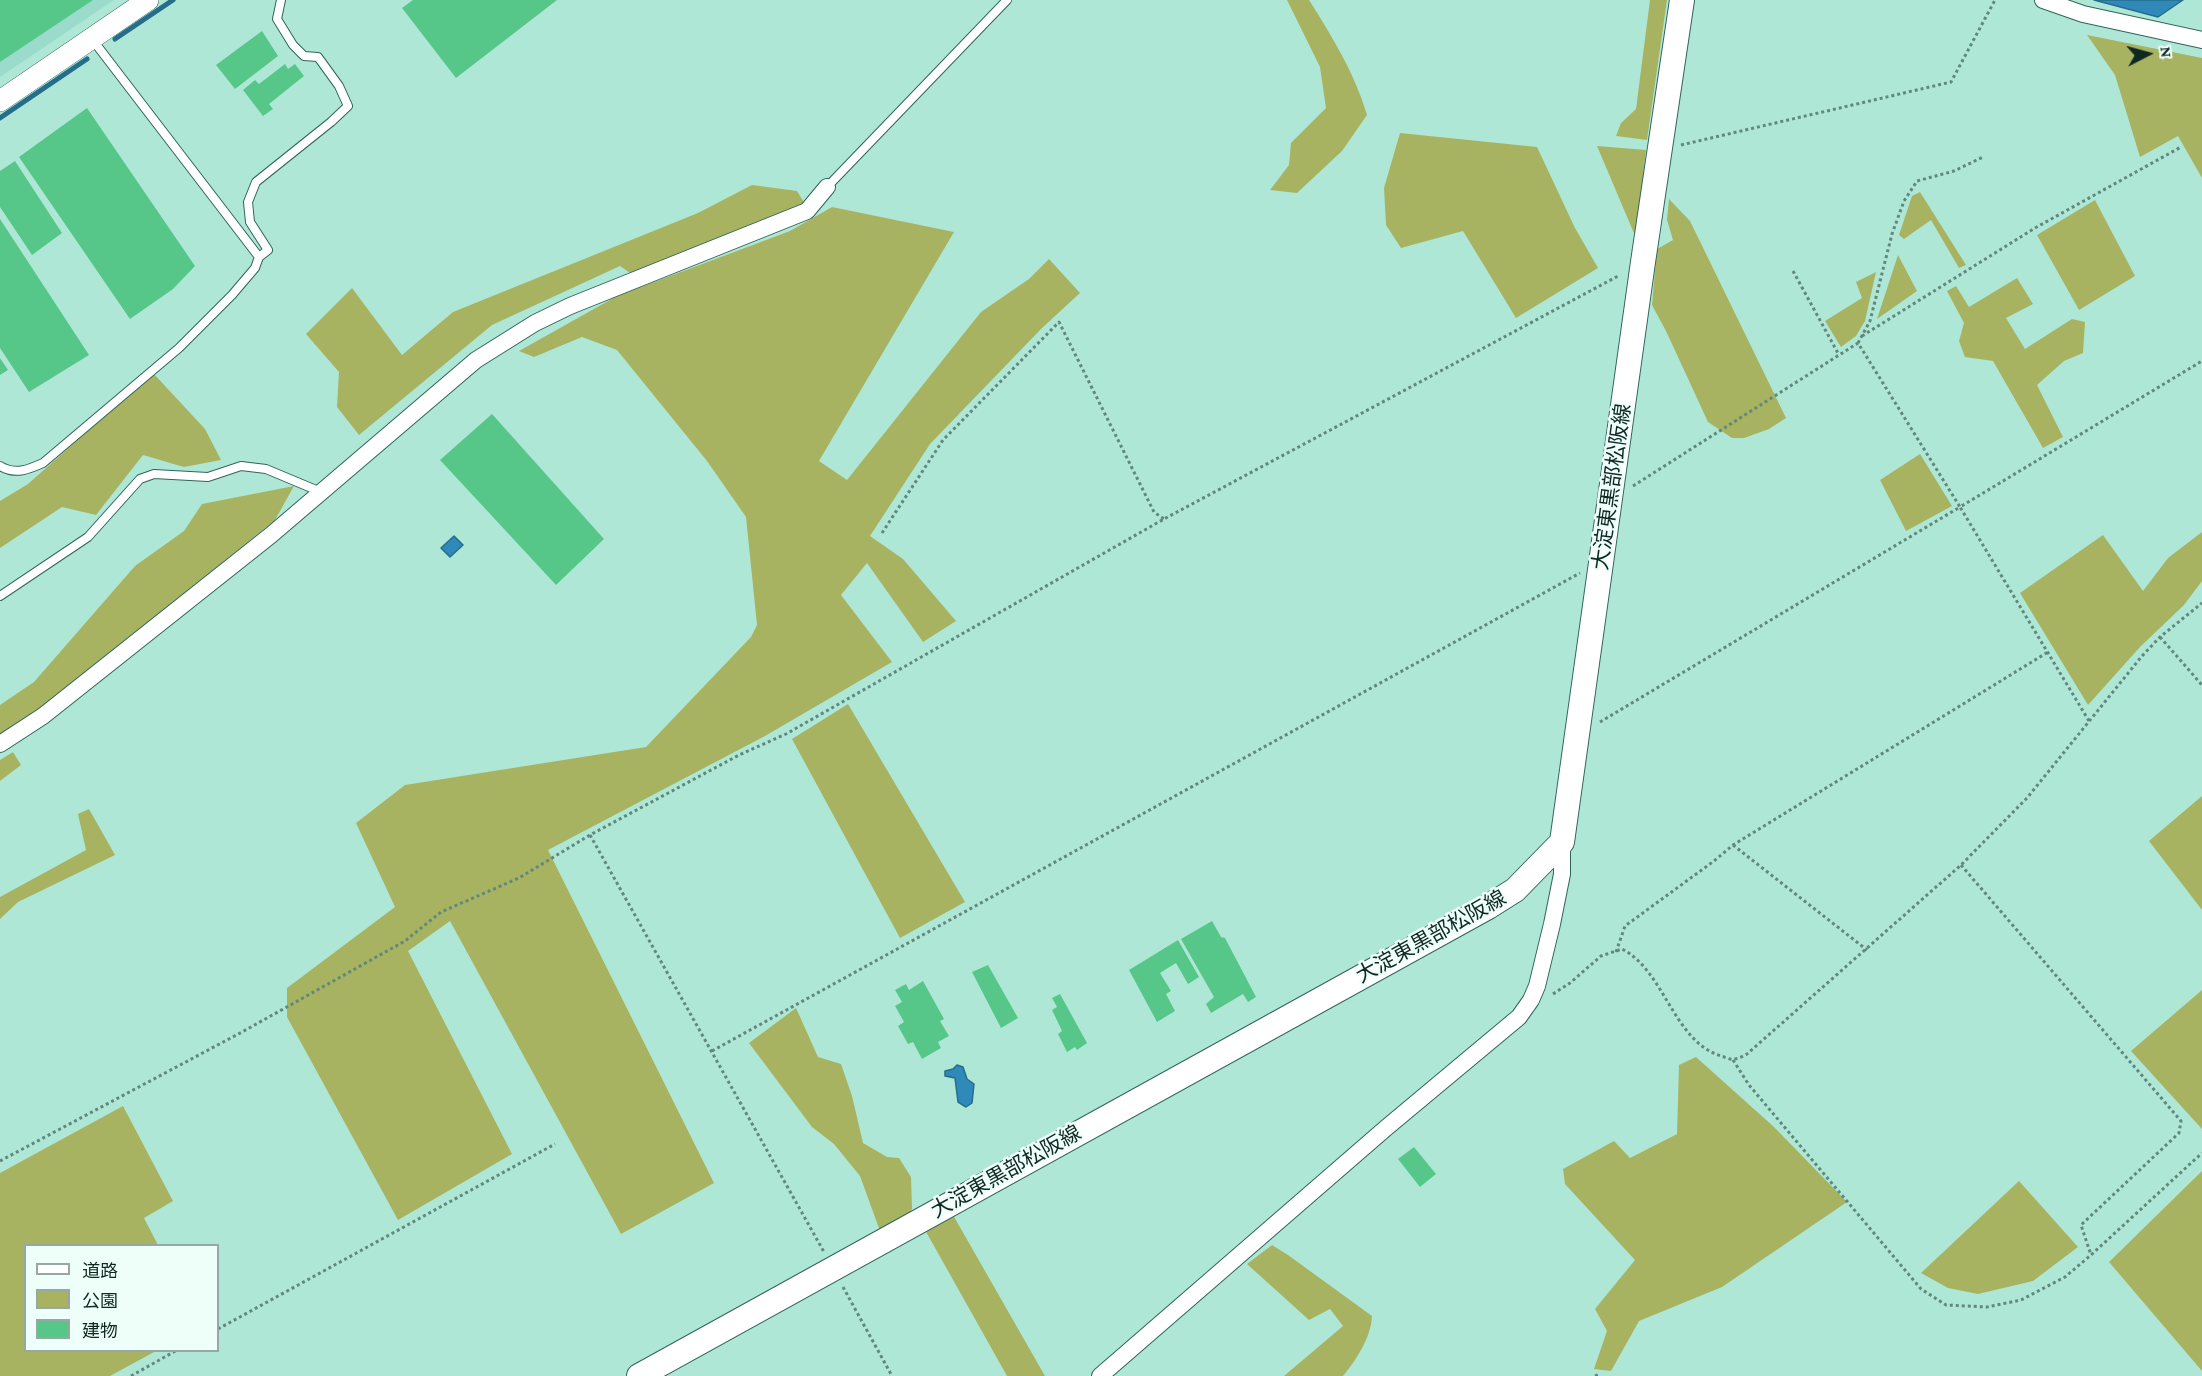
<!DOCTYPE html>
<html>
<head>
<meta charset="utf-8">
<style>
	body { margin:0 }
	#map { position:relative; width:2202px; height:1376px; overflow:hidden; background:#afe7d7; font-family:"Crimson Pro","Noto Sans JP",serif }
	canvas { display:block }
	.legend { position:absolute; left:24px; top:1244px; width:195px; height:108px; box-sizing:border-box; background:#eefef9; border:2px solid #96a8a3; margin:0; padding:8px 10px; list-style:none; font-size:18px; color:#112822 }
	.legend li { display:flex; align-items:center; gap:12px; height:30px }
	.legend b { width:30px; border:2px solid #96a8a3 }
	.north { position:absolute; left:2118px; top:24px; width:60px; height:60px; -webkit-text-stroke:4px #eefef9; paint-order:stroke; rotate:84deg; font-size:16px; font-weight:700; line-height:24px; text-align:center; color:#112822 }
	.north::after { content:''; display:block; margin:auto; width:21px; height:27px; background:#112822; clip-path:polygon(50% 0,100% 100%,50% 72%,0 100%) }
</style>
</head>
<body>
<div id="map">
<canvas width="2202" height="1376"></canvas>
<ul class="legend">
<li><b style="height:8px;background:#fff"></b>道路</li>
<li><b style="height:16px;background:#a7b361"></b>公園</li>
<li><b style="height:16px;background:#56c788"></b>建物</li>
</ul>
<div class="north">N</div>
</div>
<script>
const context = document.querySelector('canvas').getContext('2d');
context.lineJoin = 'round';
function fillPath(path, color) {
  context.fillStyle = color;
  context.fill(path, 'evenodd');
}
function strokePath(path, color, width, dash) {
  context.strokeStyle = color;
  context.lineWidth = width;
  context.lineCap = dash ? 'butt' : 'round';
  context.setLineDash(dash || []);
  context.stroke(path);
}
function label(font, color, halo, rows, align = 'center') {
  context.font = font + ' "Crimson Pro","Noto Sans JP",serif';
  context.lineWidth = 5;
  context.setLineDash([]);
  context.textBaseline = 'middle';
  context.strokeStyle = halo;
  context.fillStyle = color;
  for (const [text, x, y, turn = 0] of rows) {
    context.save();
    context.translate(x, y);
    context.rotate((+turn || 0) * Math.PI / 180);
    context.textAlign = isNaN(turn) ? turn : align;
    if (halo) context.strokeText(text, 0, 0);
    context.fillText(text, 0, 0);
    context.restore();
  }
}
const built = new Path2D(`
	M0 0H114L0 77Z`);
const green = new Path2D(`
	M1287 0H1309C1332 36 1355 74 1367 115L1342 151 1297 193 1270 190 1289 165 1291 143 1326 108 1320 67Z
	M1650 0H1667L1647 140 1616 136 1621 123 1636 109Z
	M2087 35 2202 58V178L2178 136 2140 157 2115 75Z
	M1400 133 1537 147 1575 228 1598 268 1516 318 1463 231 1401 248 1386 225 1384 188Z
	M1597 146 1646 150 1636 238Z
	M752 185 797 191 805 204 633 275 620 266 492 325 359 435 337 407 339 372 306 334 352 288 402 355 453 312 698 213Z
	M1920 192 1966 265 1959 268 1931 220 1904 239 1899 235 1912 196Z
	M1669 199 1690 221 1786 418 1769 429 1744 438H1732L1708 422 1666 331 1652 305 1657 249 1673 240 1667 220Z
	M2095 200 2135 276 2079 310 2037 235Z
	M832 207 954 232 819 461 847 480 981 312 1029 279 1049 259 1080 293 1042 328 930 444 870 536 903 559 956 621 923 642 867 563 841 595 892 662 765 736 548 850 714 1183 621 1234 450 921 408 951 512 1154 398 1220 287 1017V988L395 907 356 823 405 785 646 747 751 637 757 625 746 517 707 461 617 350 582 337 534 357 519 351 617 296 790 231Z
	M1898 255 1917 291 1877 319Z
	M1876 272 1865 321 1856 336 1841 347 1825 321 1862 298 1856 282Z
	M2017 278 2033 304 2006 318 2025 349 2072 319 2085 322 2083 353 2064 361 2037 385 2063 437 2043 448 1993 361 1965 357 1959 341 1964 323 1947 291 1956 286 1969 307Z
	M153 373 205 429 221 460 184 467 143 455 96 515 62 507 0 548V501L28 484Z
	M1920 454 1952 506 1906 531 1880 480Z
	M294 486 275 520 34 714 0 734V705L34 682 135 566 184 531 202 504Z
	M2202 532V581L2184 605 2140 647 2088 705 2020 593 2103 535 2143 591 2168 558Z
	M848 704 965 902 900 938 792 739Z
	M13 752 21 765 0 781V760Z
	M2202 796V910L2149 841Z
	M89 809 115 855 18 902 0 919V897L86 850 78 814Z
	M2202 990V1129L2131 1051Z
	M796 1008 818 1057 841 1064 852 1096 863 1143 887 1157 899 1158 911 1177 912 1209 907 1216 880 1231 860 1176 834 1144 812 1127 749 1043Z
	M1696 1057 1774 1127 1847 1202 1722 1287 1639 1321 1611 1371 1594 1369 1607 1331 1595 1309 1635 1260 1565 1184 1563 1169 1614 1141 1630 1158 1677 1134 1679 1065Z
	M123 1106 173 1201 144 1218 158 1245 26 1246V1350L156 1351 110 1376H0V1173Z
	M2202 1171V1371L2109 1262Z
	M2019 1181 2078 1247 2033 1281 1978 1294 1948 1288 1921 1273Z
	M953 1215 1045 1376H1007L925 1230Z
	M1272 1245 1288 1255 1372 1316C1371 1338 1356 1360 1343 1376H1284L1343 1326 1330 1309 1309 1320 1247 1264Z`);
const water = new Path2D(`
	M2094 0H2183L2158 17Z
	M454 536 463 545 450 557 441 548Z
	M957 1065 963 1067 967 1079 974 1084 972 1103 966 1107 958 1102 955 1078 945 1076V1071L953 1069Z`);
const stream = new Path2D(`
	M115 39 173 0
	M0 118 87 59`);
const building = new Path2D(`
	M0 0H93L0 62Z
	M413 0H557L456 78 402 8Z
	M262 31 278 56 235 89 216 65Z
	M285 64 288 69 295 64 304 76 269 104 273 109 263 116 243 90 255 80 259 84Z
	M87 108 195 266 173 289 130 319 19 157Z
	M15 161 62 233 32 255 0 207V171Z
	M0 219 89 355 29 392 0 348Z
	M0 358 8 370 0 375Z
	M492 414 604 539 556 585 440 460Z
	M1212 921 1221 937 1225 938 1256 997 1248 1002 1243 994 1211 1013 1206 1004 1214 997 1181 939Z
	M1178 940 1199 977 1188 984 1176 963 1160 973 1171 991 1166 994 1175 1011 1157 1022 1129 970Z
	M988 965 1018 1018 1001 1028 972 972Z
	M923 981 944 1019 940 1021 949 1036 938 1042 941 1048 922 1059 913 1042 908 1044 898 1026 904 1022 895 1006 902 1002 895 990 906 984 909 990Z
	M1060 994 1087 1043 1077 1050 1075 1047 1067 1052 1058 1034 1062 1031 1052 1010 1057 1007 1052 998Z
	M1414 1147 1436 1174 1420 1187 1398 1159Z`);
const path = new Path2D(`
	M1681 145 1951 82 1995 0
	M1793 271 1839 355
	M1862 336 2035 228 2181 147
	M1858 343 1870 321 1892 234 1904 201 1917 181 1954 171 1983 157
	M882 533 943 440 1059 322 1154 512 1164 519
	M2160 637 2202 685
	M2089 721 1960 507 2202 361
	M1600 722 1960 507 1858 343 1633 486
	M590 835 824 1252
	M1733 845 1867 950
	M1961 865 2181 1121 2179 1133 2081 1225 2091 1255
	M1616 952 1625 926 1714 861 1733 845 2048 652
	M1553 994 1570 983 1601 956 1622 949C1665 971 1673 1041 1721 1056 1725 1057 1730 1060 1734 1059 1738 1059 1743 1056 1747 1054L1961 865 2027 798 2142 656 2160 637 2202 603
	M712 1051 1580 573
	M1733 1060 1749 1085 1921 1289 1946 1305 1987 1307 2021 1300 2065 1277 2091 1255 2202 1153
	M0 1161 242 1032 405 941 441 912 519 878 590 835 739 755 786 734 1164 519 1620 275
	M843 1287 892 1376
	M218 1329 555 1144
	M131 1376 177 1350
	M1595 1376 1599 1374`);
const service = new Path2D(`
	M92 39 259 257
	M827 187 1007 0
	M0 466C16 475 27 470 43 463L179 348 232 295 255 268 259 257 268 250 250 222 248 202 256 182 331 122 348 106 339 86 318 57 304 56 293 45 277 19 281 0
	M0 596 88 537 140 479 154 474 208 477 241 466 266 469 321 492`);
const minor = new Path2D(`
	M2043 0 2083 14 2202 40
	M0 744 43 716 271 535 476 360 535 323 570 306 807 211 827 187
	M1100 1376 1386 1128 1519 1017 1531 1000 1537 986 1552 924 1562 874V842`);
const tertiary = new Path2D(`
	M0 101 148 0`);
const secondary = new Path2D(`
	M639 1376 1488 907 1515 890 1562 842 1643 262 1682 0`);
const streetNames = [
	["大淀東黒部松阪線",1612,487,-82],
	["大淀東黒部松阪線",1431,937,-29],
	["大淀東黒部松阪線",1006,1172,-29]
];
fillPath(built, '#9adbcb');
fillPath(green, '#a7b361');
fillPath(water, '#2f8aba');
strokePath(water, '#266d8c', 1.5);
strokePath(stream, '#266d8c', 5);
fillPath(building, '#56c788');
strokePath(service, '#306559', 10);
strokePath(minor, '#306559', 18);
strokePath(tertiary, '#306559', 22);
strokePath(secondary, '#306559', 26);
strokePath(path, '#61887d', 3, [3, 3]);
strokePath(service, '#fff', 8);
strokePath(minor, '#fff', 16);
strokePath(tertiary, '#fff', 21);
strokePath(secondary, '#fff', 24);
label('21px', '#112822', '#eefef9', streetNames);
</script>
</body>
</html>
